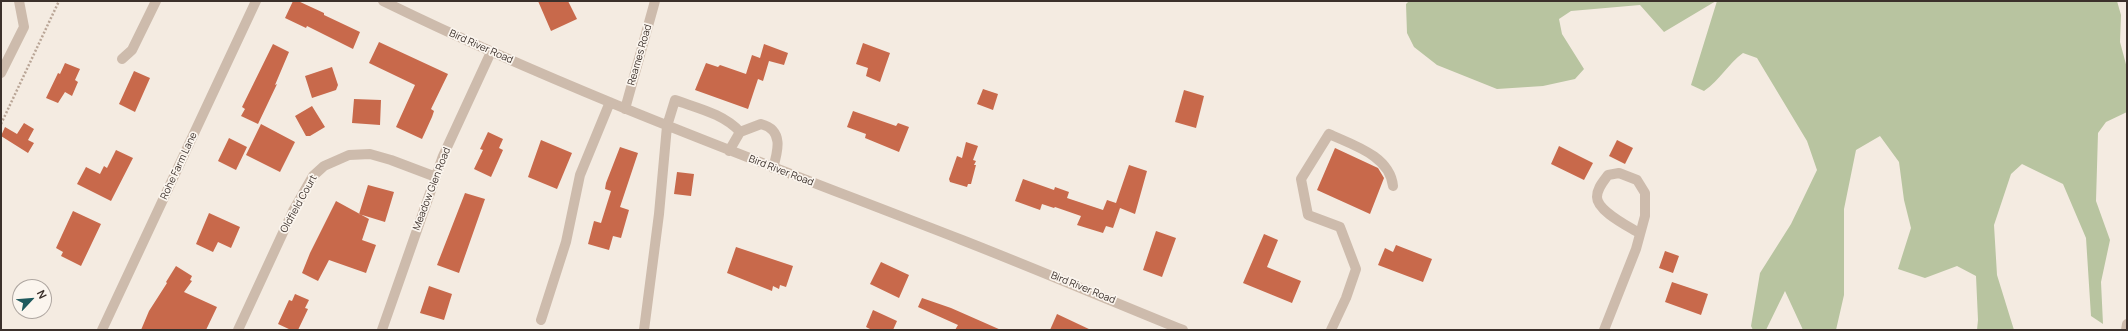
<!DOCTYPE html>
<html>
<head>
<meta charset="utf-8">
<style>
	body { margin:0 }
	#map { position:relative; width:2128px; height:331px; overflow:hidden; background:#f4ebe1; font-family:Manrope,sans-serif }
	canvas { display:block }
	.frame { position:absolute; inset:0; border:2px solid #3b302b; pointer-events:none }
	.north { position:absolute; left:12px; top:279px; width:40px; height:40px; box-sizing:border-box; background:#fbf5ee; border:1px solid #aea6a0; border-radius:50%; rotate:64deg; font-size:11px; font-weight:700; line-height:16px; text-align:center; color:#3b302b }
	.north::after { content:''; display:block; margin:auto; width:14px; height:18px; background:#1f5a5e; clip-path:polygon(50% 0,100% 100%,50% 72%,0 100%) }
</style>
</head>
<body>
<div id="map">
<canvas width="2128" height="331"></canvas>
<div class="frame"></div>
<div class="north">N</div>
</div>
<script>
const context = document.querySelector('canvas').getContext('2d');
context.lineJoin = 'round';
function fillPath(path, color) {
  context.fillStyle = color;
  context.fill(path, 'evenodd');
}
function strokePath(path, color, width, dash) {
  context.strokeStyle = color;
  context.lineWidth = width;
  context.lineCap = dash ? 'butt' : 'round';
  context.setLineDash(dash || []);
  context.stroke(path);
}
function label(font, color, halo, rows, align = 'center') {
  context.font = font + ' Manrope,sans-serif';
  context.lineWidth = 3.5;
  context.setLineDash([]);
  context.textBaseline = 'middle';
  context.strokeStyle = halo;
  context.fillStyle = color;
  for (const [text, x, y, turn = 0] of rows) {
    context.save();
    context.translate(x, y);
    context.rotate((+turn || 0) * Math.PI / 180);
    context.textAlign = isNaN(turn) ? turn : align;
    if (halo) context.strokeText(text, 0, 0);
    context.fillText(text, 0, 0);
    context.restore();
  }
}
const green = new Path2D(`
	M1409 1H1716L1664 32 1640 5 1571 11 1559 19 1562 34 1584 69 1575 79 1543 86 1497 89 1437 65 1414 47 1407 33 1406 4Z
	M1717 1H2117L2121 15 2120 42 2127 68V112L2106 122 2098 133 2096 201 2110 240 2101 282 2103 324 2091 316 2086 238 2063 184 2022 164 2011 174 1994 225 1997 275 2014 330H1977L1978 320 1976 276 1957 266 1925 278 1898 269 1911 228 1904 200 1899 162 1880 136 1856 150 1844 209V295L1836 330H1803L1785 291 1766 330H1753L1751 326 1760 273 1791 224 1817 170 1807 141 1757 58 1743 53C1728 64 1720 80 1704 91L1691 85Z`);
const building = new Path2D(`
	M293 1H298L324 13V15L360 32 353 49 307 26 306 28 285 18Z
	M538 1H568L577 19 551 31Z
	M379 42 448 74 431 109 434 111 432 117 422 139 396 127 415 85 369 63Z
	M863 43 890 53 880 82 866 76 868 68 856 64Z
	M273 44 289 52 275 85 277 84 258 124 241 116 245 109 242 107Z
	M764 44 788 53 784 65 769 61 763 81 758 79 748 109 695 90 706 63 718 67 720 65 746 74 752 55 760 58Z
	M65 63 80 69 75 80 78 82 72 96 65 92 58 103 46 98 58 73 60 74Z
	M332 67 338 85 336 90 312 98 305 76Z
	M134 71 150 78 135 112 119 104Z
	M983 89 998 94 993 110 977 104Z
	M1184 90 1204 96 1196 128 1175 122Z
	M354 99 381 100 380 125 352 123Z
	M312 106 325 127 310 136H306L295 116Z
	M853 111 896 126 898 123 909 127 899 152 865 138 866 134 847 127Z
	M24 123 34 129 28 140 34 143 28 153 1 136 5 127 17 134Z
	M261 124 295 142 280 172 246 155Z
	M488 132 503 139 499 148 503 150 491 177 474 169 483 150 480 149Z
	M229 138 247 147 236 170 218 161Z
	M541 140 572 153 557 189 528 177Z
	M1617 140 1633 148 1625 164 1609 156Z
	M966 142 978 146 973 160 976 161 974 165H976L971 184H968L967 187 950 182 949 179 957 156 962 158Z
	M1559 146 1593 163 1584 180 1551 164Z
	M620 147 638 153 620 207 629 210 621 238 613 236 609 250 588 244 594 221 601 223 611 191 605 189 606 183Z
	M1335 148 1378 168 1384 178 1370 214 1317 190Z
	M116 150 133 158 111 201 77 184 86 167 100 174 104 166 107 168Z
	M1129 165 1147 171 1135 214 1120 208 1113 228 1106 226 1103 233 1077 225 1081 216 1055 207 1054 208 1042 204 1040 210 1015 201 1023 179 1054 190 1055 187 1069 192 1067 198 1103 210 1107 200 1116 203Z
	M677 172 694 174 691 196 674 194Z
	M368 185 394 192 385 222 359 214Z
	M465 193 485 199 459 273 437 265Z
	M336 201 369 219 362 240 376 245 366 273 329 260 318 281 302 273 310 253Z
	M73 211 101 224 81 266 61 256 63 252 56 248Z
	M209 213 240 227 231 248 218 242 213 252 196 244Z
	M1156 231 1176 238 1162 277 1143 270Z
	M1264 234 1278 240 1267 267 1301 281 1292 303 1243 283Z
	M1396 245 1432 259 1423 282 1378 265 1385 248 1393 252Z
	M736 247 793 266 786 287 780 285 779 289 773 286 772 291 727 273Z
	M1665 251 1679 256 1673 273 1659 268Z
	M881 262 909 275 899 298 870 284Z
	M176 266 192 276 190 280 192 281 184 292 217 307 206 330H141L149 311 167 283 166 282Z
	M1672 282 1708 294 1701 315 1665 302Z
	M429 286 452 294 444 320 420 313Z
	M295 294 309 300 305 308 308 309 298 330H291L278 324 289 300 292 301Z
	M922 298 951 308 1001 330H955L958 325 918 307Z
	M873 310 897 321 893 330H872L866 327Z
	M1057 314 1091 330H1050Z`);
const path = new Path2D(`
	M1 124 59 1`);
const minor = new Path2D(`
	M383 1C571 93 767 164 962 240 1036 269 1109 300 1183 330
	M122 59 132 50 156 1
	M1 73 24 27 19 1
	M625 109 655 1
	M740 132 761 124C784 130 778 151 773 168
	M541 320 566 242 580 175 610 102
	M102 330 256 1
	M238 330 293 211 313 176 324 166 349 155 370 154 391 160 436 177
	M382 330 443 156 491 52
	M644 330 659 214 667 126 675 100C697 108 724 114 740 132L729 151
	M1331 330 1346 298 1356 269 1340 227 1308 215 1301 179 1329 134C1353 145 1390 156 1393 186
	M1604 330 1636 249 1645 216V193L1637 180 1619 173 1608 175C1603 182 1597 188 1597 197 1597 211 1628 226 1639 233
	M2126 330 2127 324`);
const streetNames = [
	["Bird River Road",481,47,24],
	["Reames Road",640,55,-74],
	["Rohe Farm Lane",179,166,-65],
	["Bird River Road",781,171,21],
	["Meadow Glen Road",432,189,-69],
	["Oldfield Court",299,204,-61],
	["Bird River Road",1083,288,22]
];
fillPath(green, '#b8c4a0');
fillPath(building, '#c8694b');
strokePath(path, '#b9a596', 2.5, [2, 2]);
strokePath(minor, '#cdbbac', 10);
label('10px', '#3b302b', '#fbf5ee', streetNames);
</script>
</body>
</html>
